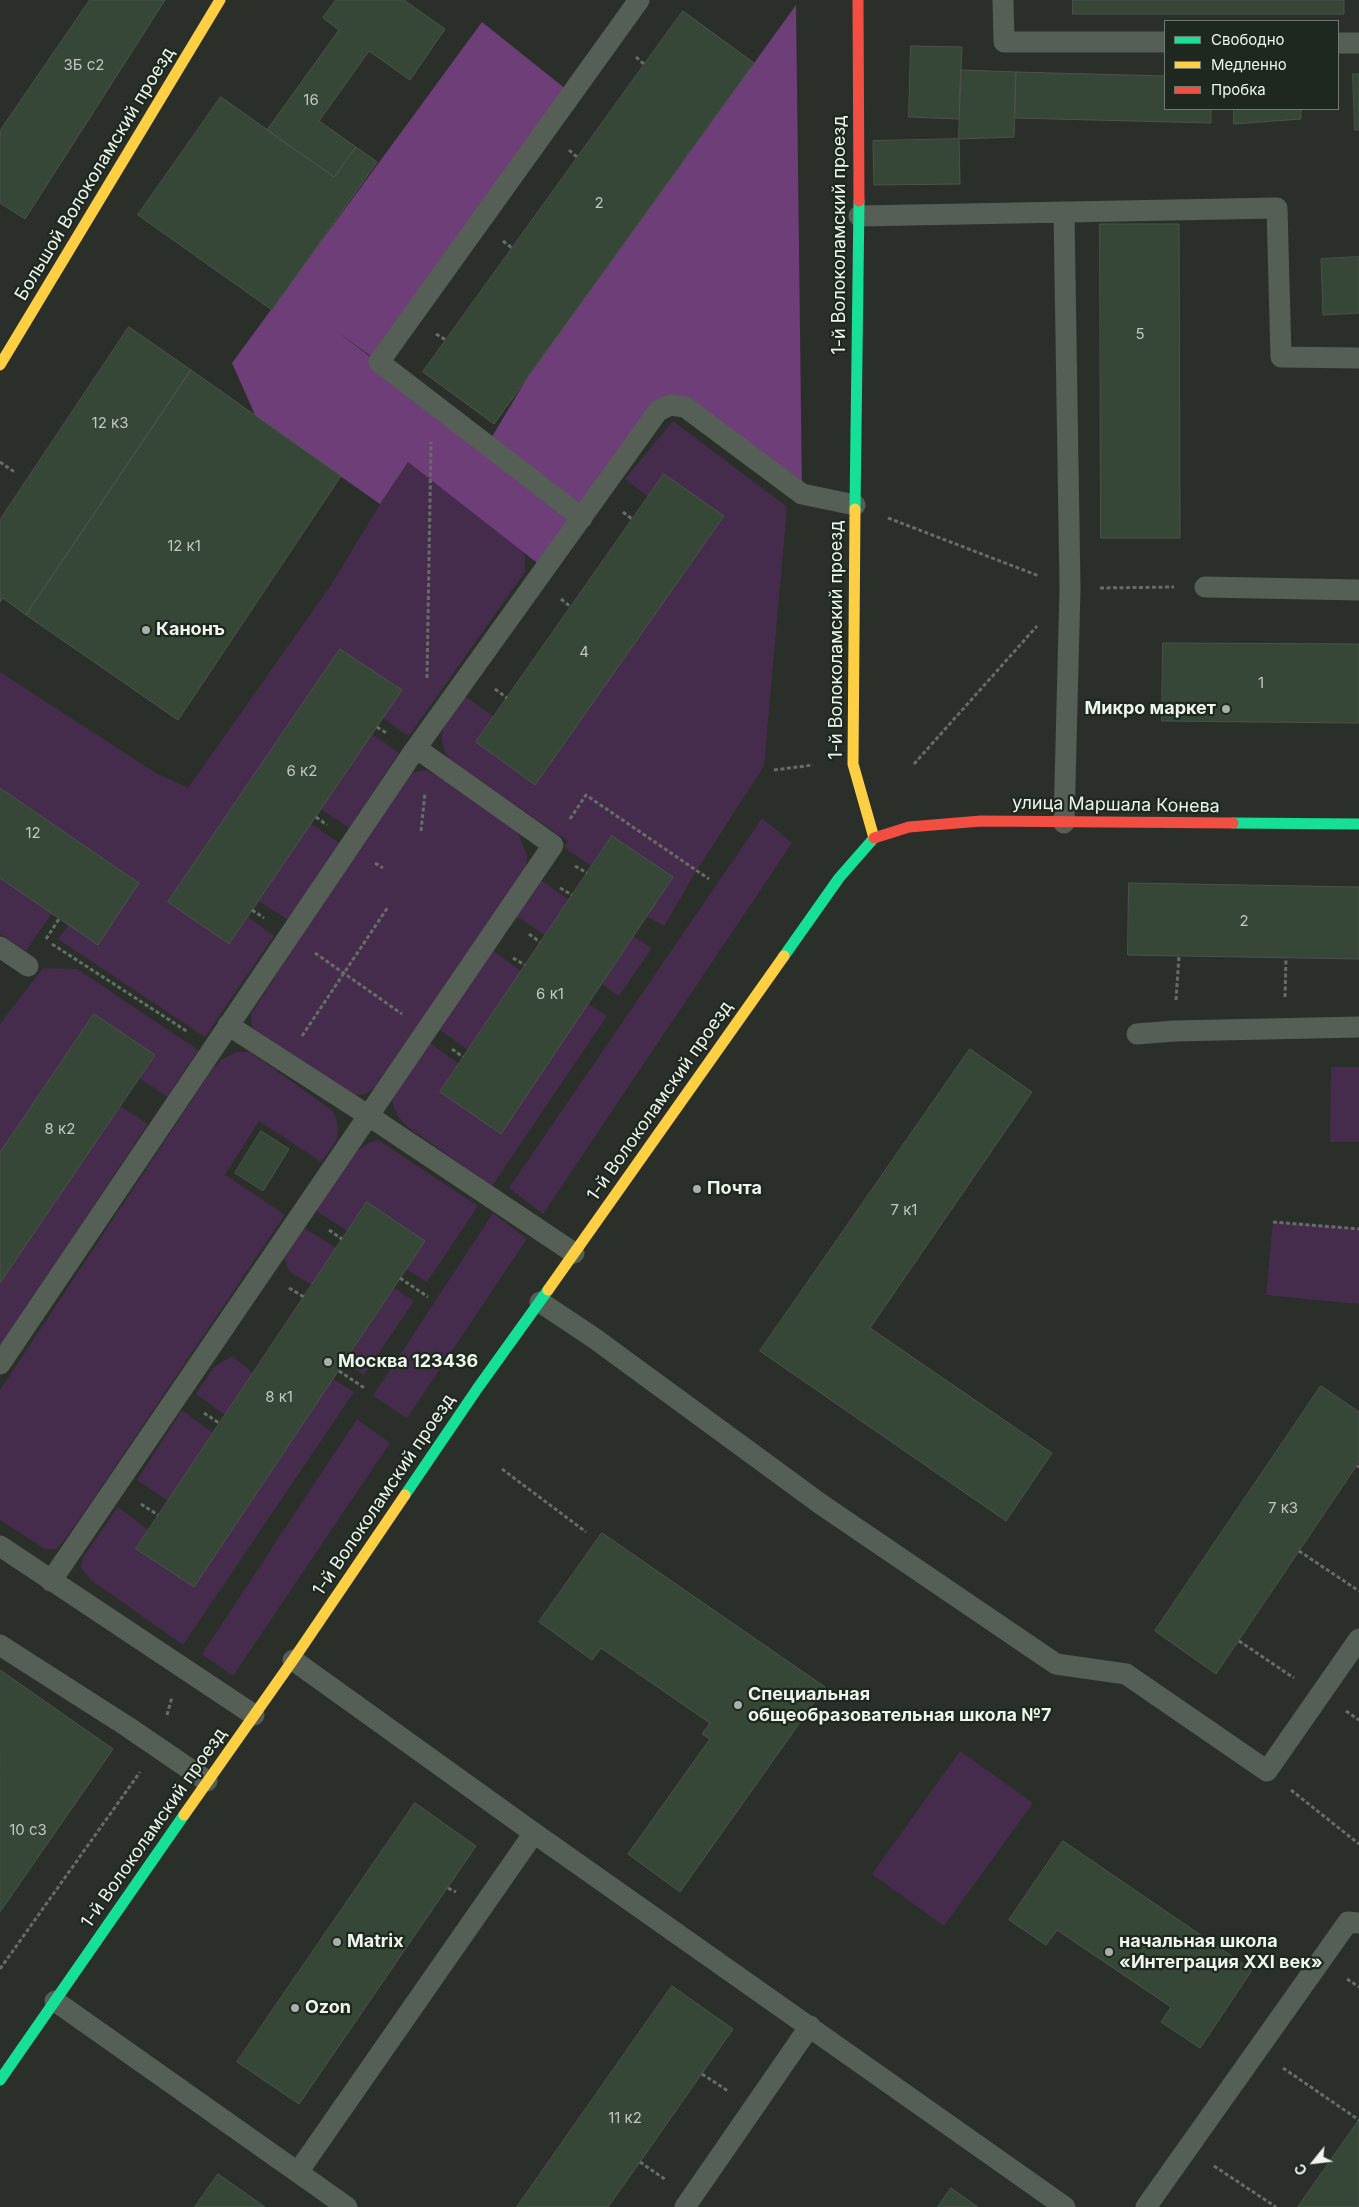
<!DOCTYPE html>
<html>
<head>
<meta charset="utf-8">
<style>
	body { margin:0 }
	#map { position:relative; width:1359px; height:2207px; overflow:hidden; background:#2a2f2a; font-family:Inter,sans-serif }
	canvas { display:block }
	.legend { position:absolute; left:1164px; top:20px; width:175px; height:90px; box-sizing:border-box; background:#1e281e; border:1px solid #717a71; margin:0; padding:6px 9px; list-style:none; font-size:15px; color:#eef5ed }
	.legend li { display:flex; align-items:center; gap:10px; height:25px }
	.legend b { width:25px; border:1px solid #717a71 }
	.north { position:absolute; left:1289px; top:2137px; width:50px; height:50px; -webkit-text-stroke:4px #1e281e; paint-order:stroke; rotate:241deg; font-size:14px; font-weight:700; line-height:20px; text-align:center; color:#eef5ed }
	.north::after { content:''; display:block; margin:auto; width:18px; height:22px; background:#eef5ed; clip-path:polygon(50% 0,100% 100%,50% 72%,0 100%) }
</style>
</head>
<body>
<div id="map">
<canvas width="1359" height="2207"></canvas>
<ul class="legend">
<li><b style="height:6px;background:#16e098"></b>Свободно</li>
<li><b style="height:6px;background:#ffcf43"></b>Медленно</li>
<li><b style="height:6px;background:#f24e42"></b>Пробка</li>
</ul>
<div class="north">С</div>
</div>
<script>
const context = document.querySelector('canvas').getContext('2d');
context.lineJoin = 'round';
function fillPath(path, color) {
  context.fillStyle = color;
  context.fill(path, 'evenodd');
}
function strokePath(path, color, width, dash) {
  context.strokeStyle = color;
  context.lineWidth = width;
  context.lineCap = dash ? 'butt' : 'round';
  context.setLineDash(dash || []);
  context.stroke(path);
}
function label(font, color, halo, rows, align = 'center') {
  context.font = font + ' Inter,sans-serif';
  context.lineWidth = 4.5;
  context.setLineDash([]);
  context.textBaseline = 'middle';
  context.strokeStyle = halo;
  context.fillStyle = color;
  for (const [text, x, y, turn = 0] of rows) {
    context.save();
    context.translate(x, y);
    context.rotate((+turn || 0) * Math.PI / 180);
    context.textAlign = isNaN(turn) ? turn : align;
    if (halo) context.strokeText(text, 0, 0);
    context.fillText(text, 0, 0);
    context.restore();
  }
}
const green = new Path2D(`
	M673 421 787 507 764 766 695 873 664 926 646 916 672 877 612 836 591 866 564 847 568 841 452 762C430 733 448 722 465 696L494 717 476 742 535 785 724 516 664 474 648 497 625 479Z
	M408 462 517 546 525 555V572L409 736 383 718 401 690 340 649 168 902 229 944 248 917 274 936 205 1037 58 939 69 925 98 944 139 883 0 788V672L156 773 188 788 331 585 380 504Z
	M372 734 399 753 349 828 321 809Z
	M426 770 438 776 518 833 527 856 526 868 375 1087 366 1094 351 1095 252 1028 251 1014 401 781 414 772Z
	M762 818 792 843 543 1214 509 1188Z
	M311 824 339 843 288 920 259 901Z
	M0 878 52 913 26 951 0 934Z
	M538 878 569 900 545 935 514 915Z
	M633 936 652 948 619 996 602 984Z
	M492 950 521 971 468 1050 440 1030Z
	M43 968 77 969 198 1050 167 1097 139 1078 155 1055 94 1014 0 1153V1024Z
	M588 1004 607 1016 492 1186 409 1128C399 1119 394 1112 392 1099L430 1043 459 1064 440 1092 501 1133Z
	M236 1052H250L333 1111C344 1136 336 1142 321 1162L259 1121 225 1175 285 1215 77 1523 57 1549H45L0 1520V1390L209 1074 221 1060Z
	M1331 1067H1359V1142H1330Z
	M120 1106 148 1124 0 1347V1283Z
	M378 1140 478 1206 427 1282 406 1269 425 1241 367 1202 348 1231 316 1211C333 1185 346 1148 378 1140Z
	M493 1213 527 1239 407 1418 373 1396Z
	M1273 1222 1359 1229V1304L1266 1295Z
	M304 1228 336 1248 312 1285 290 1272 284 1258Z
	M394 1288 414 1301 364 1375 345 1362Z
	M232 1356 253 1373 225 1415 196 1394 214 1367Z
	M333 1379 354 1392 183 1645 91 1580 81 1568 83 1557 118 1507 148 1530 136 1549 194 1587Z
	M182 1410 213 1433 168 1501 137 1480Z
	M357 1419 390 1443 233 1676 202 1654Z
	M960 1751 1033 1803 944 1926 872 1874Z`);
const forest = new Path2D(`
	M796 5 802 493 670 405 545 569 408 462 380 504 256 417 232 363 482 22 572 94 379 362 335 330 512 464 487 445 529 375Z`);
const building = new Path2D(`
	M90 0H165L25 219 0 203V131Z
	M336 0H404L445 29 410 80 369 51 319 121 356 147 334 177 267 130 339 30 323 18Z
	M1073 0H1344V14H1073Z
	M683 11 754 63 494 424 423 372Z
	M911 46 962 47 959 119 909 117Z
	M961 70 1016 72 1014 137 959 139Z
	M1016 72 1165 76V109H1211V123L1015 118Z
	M1353 74H1359V130H1355Z
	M221 97 334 177 356 147 377 162 272 310 138 215Z
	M1234 109H1301V119L1234 124Z
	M959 139 960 184 874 185 873 141Z
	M1100 224H1179L1180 538H1101Z
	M1359 257V313L1323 315 1321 259Z
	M129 327 191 370 26 615 3 598 0 602V520Z
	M191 370 341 476 178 720 26 615Z
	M664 474 724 516 535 785 476 742Z
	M1163 643 1359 644V723L1162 721Z
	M340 649 402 690 229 944 168 902Z
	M0 788 139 883 98 945 0 878Z
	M612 836 673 877 501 1134 440 1092Z
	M1129 883 1359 887V959L1128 955Z
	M94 1014 155 1055 0 1283V1153Z
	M970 1049 1032 1092 870 1328 1052 1453 1006 1521 760 1351Z
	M261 1131 289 1149 263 1191 235 1173Z
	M367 1202 425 1241 194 1587 136 1549Z
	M1321 1386 1359 1412V1462L1216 1674 1155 1631Z
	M602 1533 825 1687 680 1892 628 1854 710 1739 702 1734 710 1723 601 1648 592 1660 539 1622Z
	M0 1670 113 1749 0 1912Z
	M415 1803 476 1846 299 2104 237 2062Z
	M1063 1841 1252 1970 1200 2048 1161 2022 1171 2007 1057 1930 1046 1945 1009 1920Z
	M672 1986 733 2029 640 2162 608 2207H517Z
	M1359 2120V2207H1298Z
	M218 2174 265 2207H195Z
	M951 2188 978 2207H938Z`);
const path = new Path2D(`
	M636 57 645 65
	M569 150 578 158
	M503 241 512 248
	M436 334 446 340
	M0 462 16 473
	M623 512 632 519
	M888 518 1039 576
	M1100 588 1174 587
	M561 599 571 607
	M427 678 431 442
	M495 689 507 698
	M377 727 388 734
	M914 764 1037 626
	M774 770 813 765
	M316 817 327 825
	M570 819 586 795 709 879
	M421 831 425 793
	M375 863 383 868
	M575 866 587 873
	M560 888 572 895
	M252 910 264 918
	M529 934 540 942
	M46 939 59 919
	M52 944 188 1032
	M315 953 402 1014
	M513 958 525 965
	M1285 997 1286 958
	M1176 1000 1179 956
	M302 1036 388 907
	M452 1049 463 1057
	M1273 1222 1359 1229
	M329 1230 342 1239
	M400 1278 428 1297
	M289 1288 304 1297
	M339 1371 366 1389
	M204 1413 219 1423
	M1357 1466 1359 1467
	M502 1469 586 1532
	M141 1504 158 1515
	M1299 1551 1359 1591
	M1239 1641 1294 1678
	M1346 1711 1359 1720
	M167 1715 172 1697
	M1291 1790 1359 1844
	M448 1888 456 1892
	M0 1969 140 1772
	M1347 1979 1359 1987
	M1283 2068 1359 2120
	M702 2074 728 2091
	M640 2162 666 2180
	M1214 2166 1276 2207`);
const lane = new Path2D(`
	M1003 0 1004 42H1165
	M1338 43H1359
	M1064 212 1070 588 1064 823
	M859 216 1277 208 1281 357 1359 358
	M582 518 379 362 639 0
	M1205 587 1359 590
	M0 947 28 966
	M228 1025 369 1116 574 1253
	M1137 1034 1174 1031 1359 1027
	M540 1302 594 1338 822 1505 1056 1664 1126 1674 1267 1771 1359 1639
	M0 1364 414 751 658 411 670 405 685 407 802 494 855 505
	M0 1546 254 1715
	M51 1581 553 845 416 748
	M0 1645 128 1727 207 1781
	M293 1660 534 1833 1065 2207
	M55 2001 347 2207
	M298 2172 534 1833
	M685 2207 810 2026
	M1146 2207 1348 1922 1359 1923`);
const fast = new Path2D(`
	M855 509 859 201
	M1233 823 1359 824
	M784 956 839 878 874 838
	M405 1495 477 1389 548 1290
	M0 2080 184 1815`);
const slow = new Path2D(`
	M0 365 220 0
	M855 509 853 764 874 838
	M548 1290 784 956
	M184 1815 293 1660 405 1495`);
const jam = new Path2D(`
	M858 0 859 201
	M874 838 909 827 981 821 1233 823`);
const markers = [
	[146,630,5,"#a9b0a9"],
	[1226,709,5,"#a9b0a9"],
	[697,1189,5,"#a9b0a9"],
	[328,1362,5,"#a9b0a9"],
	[738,1705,5,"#a9b0a9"],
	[337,1942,5,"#a9b0a9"],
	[1109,1952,5,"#a9b0a9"],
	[295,2008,5,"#a9b0a9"]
];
const numberNames = [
	["3Б с2",84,65],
	["16",311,100],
	["2",599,203],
	["5",1140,334],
	["12 к3",110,423],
	["12 к1",184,546],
	["4",584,652],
	["1",1261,683],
	["6 к2",302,771],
	["12",33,833],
	["2",1244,921],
	["6 к1",550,994],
	["8 к2",60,1129],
	["7 к1",904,1210],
	["8 к1",279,1397],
	["7 к3",1283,1508],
	["10 с3",28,1830],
	["11 к2",625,2118]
];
const streetNames = [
	["Большой Волоколамский проезд",95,174,-59],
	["1-й Волоколамский проезд",840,235,-90],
	["1-й Волоколамский проезд",837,640,-90],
	["улица Маршала Конева",1116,805,1],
	["1-й Волоколамский проезд",660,1101,-55],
	["1-й Волоколамский проезд",384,1495,-56],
	["1-й Волоколамский проезд",154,1828,-55]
];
const poiNames = [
	["Канонъ",156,630],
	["Микро маркет",1216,709,"right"],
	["Почта",707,1189],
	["Москва 123436",338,1362],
	["Специальная",748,1695],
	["общеобразовательная школа №7",748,1716],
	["Matrix",347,1942],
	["начальная школа",1119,1942],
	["«Интеграция XXI век»",1119,1963],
	["Ozon",305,2008]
];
fillPath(green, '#462c4c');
fillPath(forest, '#6d3e78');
fillPath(building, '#364637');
strokePath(building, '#4d524d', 1);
strokePath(path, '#666d66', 3, [4, 2.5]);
strokePath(lane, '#555f55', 21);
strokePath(fast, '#16e098', 11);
strokePath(slow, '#ffcf43', 11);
strokePath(jam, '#f24e42', 11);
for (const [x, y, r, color] of markers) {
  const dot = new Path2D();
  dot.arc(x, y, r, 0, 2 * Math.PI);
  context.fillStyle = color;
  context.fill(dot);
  strokePath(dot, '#1e281e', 2);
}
label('15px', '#c0c9c0', null, numberNames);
label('18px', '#eef5ed', '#1e281e', streetNames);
label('bold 18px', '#eef5ed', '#1e281e', poiNames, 'left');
</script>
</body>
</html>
